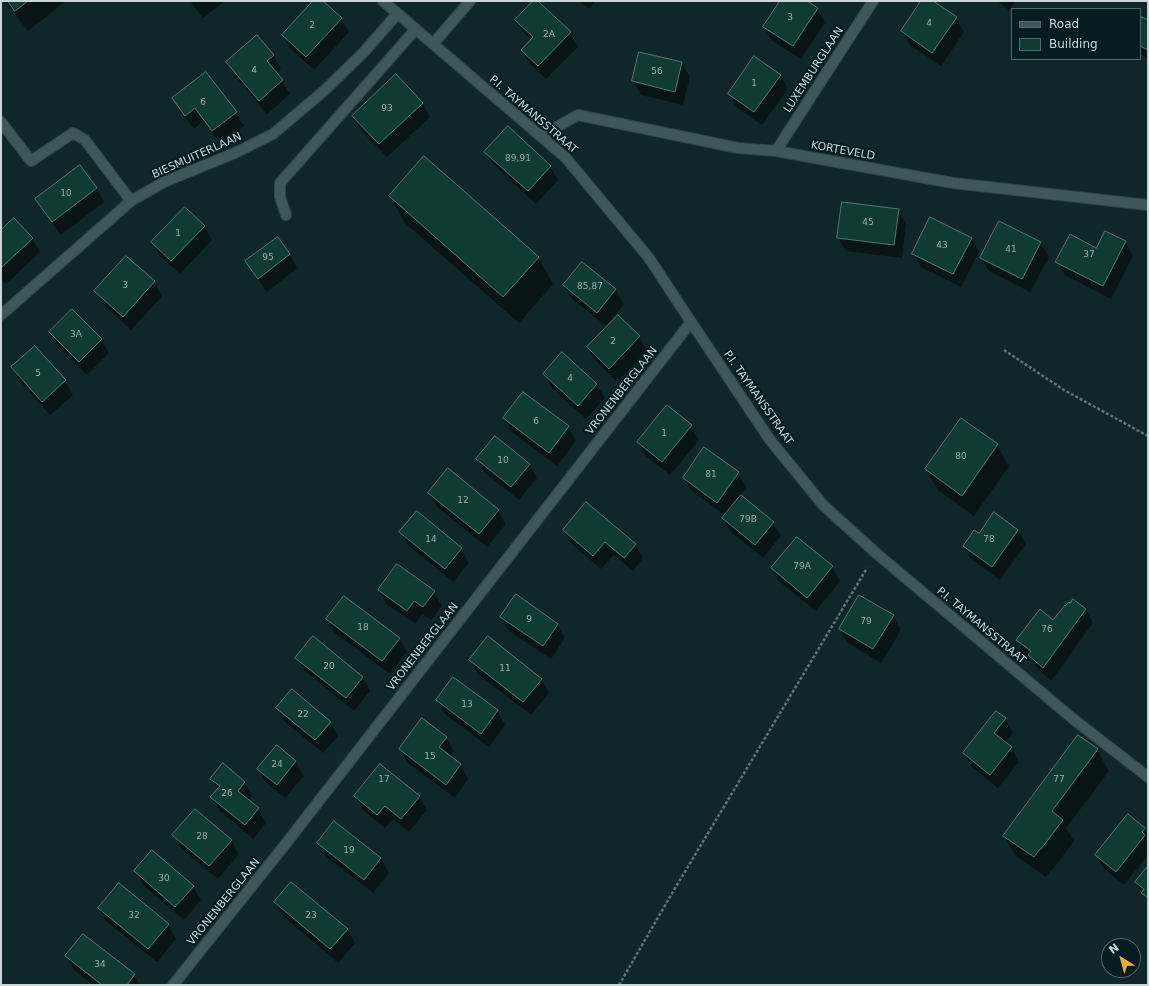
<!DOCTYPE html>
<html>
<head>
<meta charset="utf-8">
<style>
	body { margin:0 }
	#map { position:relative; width:1149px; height:986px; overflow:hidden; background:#0f272a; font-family:"DejaVu Sans",sans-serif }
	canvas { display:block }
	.frame { position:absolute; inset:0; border:2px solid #c8d6d7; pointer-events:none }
	.legend { position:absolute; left:1011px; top:8px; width:130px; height:52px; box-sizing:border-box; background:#051d20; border:1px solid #536769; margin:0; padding:5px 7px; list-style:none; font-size:12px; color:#c8d6d7 }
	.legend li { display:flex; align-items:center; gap:8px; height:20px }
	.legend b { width:20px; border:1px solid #536769 }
	.north { position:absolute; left:1101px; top:938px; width:40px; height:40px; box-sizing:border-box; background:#051d20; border:1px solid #536769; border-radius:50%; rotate:323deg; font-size:11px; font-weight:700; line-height:16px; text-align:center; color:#c8d6d7 }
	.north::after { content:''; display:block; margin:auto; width:14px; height:18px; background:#eaaa38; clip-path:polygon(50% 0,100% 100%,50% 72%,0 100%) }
</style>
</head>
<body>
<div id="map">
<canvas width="1149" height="986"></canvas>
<div class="frame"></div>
<ul class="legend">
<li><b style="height:5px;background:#3e575a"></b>Road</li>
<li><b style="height:11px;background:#103b34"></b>Building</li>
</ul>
<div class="north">N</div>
</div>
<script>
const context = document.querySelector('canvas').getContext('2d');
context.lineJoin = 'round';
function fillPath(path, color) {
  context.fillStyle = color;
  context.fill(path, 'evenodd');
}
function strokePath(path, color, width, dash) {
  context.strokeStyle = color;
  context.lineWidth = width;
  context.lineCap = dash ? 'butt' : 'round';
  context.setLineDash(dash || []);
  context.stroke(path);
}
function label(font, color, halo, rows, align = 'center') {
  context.font = font + ' "DejaVu Sans",sans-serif';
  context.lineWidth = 4;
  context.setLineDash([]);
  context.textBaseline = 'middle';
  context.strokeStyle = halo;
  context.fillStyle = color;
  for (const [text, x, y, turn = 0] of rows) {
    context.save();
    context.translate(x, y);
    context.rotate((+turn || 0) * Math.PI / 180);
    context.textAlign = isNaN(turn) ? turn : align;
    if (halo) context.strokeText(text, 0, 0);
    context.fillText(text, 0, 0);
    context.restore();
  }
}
const shadow = new Path2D(`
	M5 1H66L28 31Z
	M190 1H225L203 18Z
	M314 1H322L341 19 349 32 314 70 291 49 283 35Z
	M534 1H537L570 33 578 47 546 79 530 64 523 50 532 41 524 33 516 20Z
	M579 1H595L589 9Z
	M781 1H805L817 9 825 23 801 59 772 41 764 27Z
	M922 1H932L956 18 964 32 941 66 910 45 902 31Z
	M997 1H1016L1009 10Z
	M1148 21V59L1140 54V23Z
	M273 55 281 69 276 74 282 81 290 94 267 114 235 76 227 62Z
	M682 63 690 77 683 105 641 95 633 81Z
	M780 75 788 89 762 125 737 108 729 94Z
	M173 99 236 113 244 126 221 144 203 121 194 129 181 112Z
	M422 103 430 117 387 157 361 130 353 116Z
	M486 152 550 166 558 180 536 204 494 165Z
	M80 167 97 189 104 202 61 235 44 213 37 200Z
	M390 196 538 258 553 284 519 323 405 223Z
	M898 210 906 224 902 258 846 251 838 238Z
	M14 219 32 239 40 252 6 284 1 279V231Z
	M999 222 1041 243 1049 257 1030 292 989 271 981 258Z
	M204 227 212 240 180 274 160 256 153 242Z
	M971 238 979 252 961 287 921 267 913 254Z
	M277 239 290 255 297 268 267 292 255 275 247 262Z
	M1125 242 1133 256 1111 299 1065 275 1057 262 1097 249Z
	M583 263 616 290 624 304 606 326 572 299 564 285Z
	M154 282 162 296 131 330 104 305 96 291Z
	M50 332 101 339 109 353 87 375 58 346Z
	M639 337 647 351 617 382 596 361 588 348Z
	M35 347 65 381 73 395 50 415 20 381 12 368Z
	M562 354 597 385 605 398 586 419 552 388 544 374Z
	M504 418 568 427 576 441 557 466 512 432Z
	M691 426 699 440 670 475 646 456 638 442Z
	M997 445 1009 466 974 516 938 490 926 470Z
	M705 448 738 473 746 487 740 496 773 523 781 536 763 558 731 532 723 519 726 516 692 491 684 478Z
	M477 459 529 464 537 478 519 500 485 473Z
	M429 493 498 510 506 524 487 547 437 507Z
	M417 512 461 549 469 563 453 582 409 546 401 532Z
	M994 513 1018 530 1026 544 1000 580 972 560 964 546 979 535Z
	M564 530 635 545 643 558 633 571 614 555 601 569 572 544Z
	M797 538 832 567 840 581 816 611 780 582 772 568Z
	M379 590 434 592 442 606 431 620 422 614 415 624 387 604Z
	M1073 600 1086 610 1093 623 1051 681 1037 668 1031 658 1025 654 1018 640 1054 621ZM1028 647 1035 653 1034 655 1028 650Z
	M893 616 901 630 881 663 848 643 840 629Z
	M501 617 557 624 565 638 551 659 509 631Z
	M327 619 399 638 407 652 390 674 335 633Z
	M297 658 363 677 370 691 354 711 305 671Z
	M470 660 541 679 549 693 531 715 478 674Z
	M437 700 497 711 505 725 489 747 445 714Z
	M277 708 330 722 338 736 323 753 285 722Z
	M1005 719 1013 733 1005 743 1012 748 1019 762 998 788 972 767 964 753Z
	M446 738 454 751 450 757 461 765 468 779 455 798 408 763 400 749Z
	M277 747 296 762 304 776 285 798 266 783 258 769Z
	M1097 750 1109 771 1066 828 1074 841 1053 869H1052L1046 877 1016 856 1004 836Z
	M211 779 244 782 252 796 248 801 258 809 266 823 253 839 220 811 212 798 218 790Z
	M355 796H419L427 810 409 832 393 819 385 828 363 810Z
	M1128 816 1144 829 1148 835V855L1124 885 1104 869 1096 855Z
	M335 823 381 859 389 873 373 893 327 857 319 843Z
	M174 835 231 840 239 854 218 879 182 849Z
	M1148 868V903L1136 882Z
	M135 871 193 887 201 900 184 920 143 885Z
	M275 903 347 929 355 943 338 963 283 916Z
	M99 908 168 925 176 939 157 962 107 922Z
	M66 956 134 975 140 985H93L74 970Z`);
const building = new Path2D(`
	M8 1H28L15 11Z
	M313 1H323L342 18 306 57 282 35Z
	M533 1H538L571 32 538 66 521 50 533 37 515 20Z
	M780 1H807L818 8 793 46 763 27Z
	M921 1H933L957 17 932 53 901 31Z
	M1142 17 1148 20V50L1140 46V21Z
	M257 35 274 55 267 61 283 80 259 101 226 62Z
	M639 52 682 62 675 92 632 81Z
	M754 56 781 75 754 112 728 94Z
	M206 72 237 112 212 131 195 108 185 116 172 98Z
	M396 74 423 103 379 144 352 116Z
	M508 126 551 166 528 191 484 152Z
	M424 156 539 257 503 297 389 196Z
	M80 165 97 188 52 222 35 199Z
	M842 202 899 209 894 245 837 238Z
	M185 207 205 226 171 261 151 242Z
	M930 217 972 238 953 274 912 254Z
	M14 218 33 238 1 268V230Z
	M999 221 1041 242 1022 279 980 258Z
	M1105 231 1126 241 1103 286 1055 262 1070 234 1096 248Z
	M278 237 290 254 258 279 245 261Z
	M126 256 155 281 123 317 94 291Z
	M582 262 616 289 597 313 563 285Z
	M72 309 102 339 79 362 49 332Z
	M618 315 640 336 609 369 587 347Z
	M35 346 66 380 42 402 11 367Z
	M562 352 597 384 578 406 543 374Z
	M523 392 569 426 549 453 503 418Z
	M667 405 692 425 662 462 637 442Z
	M961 418 998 444 962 496 925 469Z
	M495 436 530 464 511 487 476 459Z
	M704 447 739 472 717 503 683 478Z
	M448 468 499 510 479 534 428 493Z
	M741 495 774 522 755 545 722 518Z
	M586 502 636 544 624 558 605 542 593 556 563 530Z
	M417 511 462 548 445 569 399 532Z
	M994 512 1018 530 992 567 963 546 974 530 979 533Z
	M797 537 833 566 807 598 771 568Z
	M397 564 435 591 423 607 414 601 407 611 378 590Z
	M516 594 558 624 543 646 500 617Z
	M859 595 894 615 873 649 839 629Z
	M344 596 400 638 382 661 326 619Z
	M1073 599 1086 609 1043 668 1028 655 1031 651 1016 640 1040 609 1053 620 1065 605V606L1069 602 1070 603Z
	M313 636 363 677 346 698 295 658Z
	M488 636 542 679 523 702 469 660Z
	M453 677 498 710 481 734 436 700Z
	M292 689 331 722 315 740 276 708Z
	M996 711 1006 718 994 733 1012 747 990 775 963 753Z
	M422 718 447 737 439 747 461 764 446 785 399 749Z
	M1078 735 1098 749 1052 811 1063 820 1041 849H1040L1034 857 1003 836Z
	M277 745 296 761 277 785 257 769Z
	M223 763 245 782 238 791 259 808 245 825 210 797 220 786 210 779Z
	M380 764 420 796 401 819 385 806 377 815 354 796Z
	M195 809 232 840 209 866 172 835Z
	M1128 814 1145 828 1142 832 1145 835 1116 872 1095 855Z
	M334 821 381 858 364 880 317 843Z
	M152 850 194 886 175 907 134 871Z
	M1148 866V898L1141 893 1144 889 1135 882Z
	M291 882 348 929 330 949 274 902Z
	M119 883 169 924 148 949 98 908Z
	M83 934 135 974 127 985H102L65 956Z`);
const path = new Path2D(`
	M1004 350 1064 390 1148 436
	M619 985 671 895 867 568`);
const service = new Path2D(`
	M1 122 31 161 73 133 85 140 131 201
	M286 215 280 197V183L415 30`);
const minor = new Path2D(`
	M383 1 566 158 649 258 691 322 770 440 824 506 876 553 1072 718 1148 777
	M433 44 470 1
	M541 136 578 115 738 148 776 151 953 183 1148 205
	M776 151 873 1
	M1 315 131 201 164 182 235 153 273 134 325 90 364 52 397 14
	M173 985 284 846 691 322`);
const numberNames = [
	["3",790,18],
	["4",929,24],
	["2",312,26],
	["2A",549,35],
	["4",254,71],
	["56",657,72],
	["1",754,84],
	["6",203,103],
	["93",387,109],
	["89,91",518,159],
	["10",66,194],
	["45",868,223],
	["1",178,234],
	["43",942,246],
	["41",1011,250],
	["37",1089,255],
	["95",268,258],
	["3",125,286],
	["85,87",590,287],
	["3A",76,335],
	["2",613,342],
	["5",38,374],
	["4",570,379],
	["6",536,422],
	["1",664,434],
	["80",961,457],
	["10",503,461],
	["81",711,475],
	["12",463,501],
	["79B",748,520],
	["14",431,540],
	["78",989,540],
	["79A",802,567],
	["9",529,620],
	["79",866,622],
	["18",363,628],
	["76",1047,630],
	["20",329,667],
	["11",505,669],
	["13",467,705],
	["22",303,715],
	["15",430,757],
	["24",277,765],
	["17",384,780],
	["77",1059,780],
	["26",227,794],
	["28",202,837],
	["19",349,851],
	["30",164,879],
	["32",134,916],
	["23",311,916],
	["34",100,965]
];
const streetNames = [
	["LUXEMBURGLAAN",814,70,-57],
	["P.I. TAYMANSSTRAAT",533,115,41],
	["KORTEVELD",843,151,10],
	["BIESMUITERLAAN",197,156,-24],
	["VRONENBERGLAAN",622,391,-52],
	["P.I. TAYMANSSTRAAT",758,398,55],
	["P.I. TAYMANSSTRAAT",981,626,40],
	["VRONENBERGLAAN",423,647,-52],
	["VRONENBERGLAAN",224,902,-51]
];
fillPath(shadow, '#0007');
fillPath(building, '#103b34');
strokePath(building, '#5c7570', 1);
strokePath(service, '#344345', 12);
strokePath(minor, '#344345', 12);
strokePath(path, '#617577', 2.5, [3, 2]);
strokePath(service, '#3e575a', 10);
strokePath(minor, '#3e575a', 10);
label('9px', '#9aafae', null, numberNames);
label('11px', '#c8d6d7', '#051d20', streetNames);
</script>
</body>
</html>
